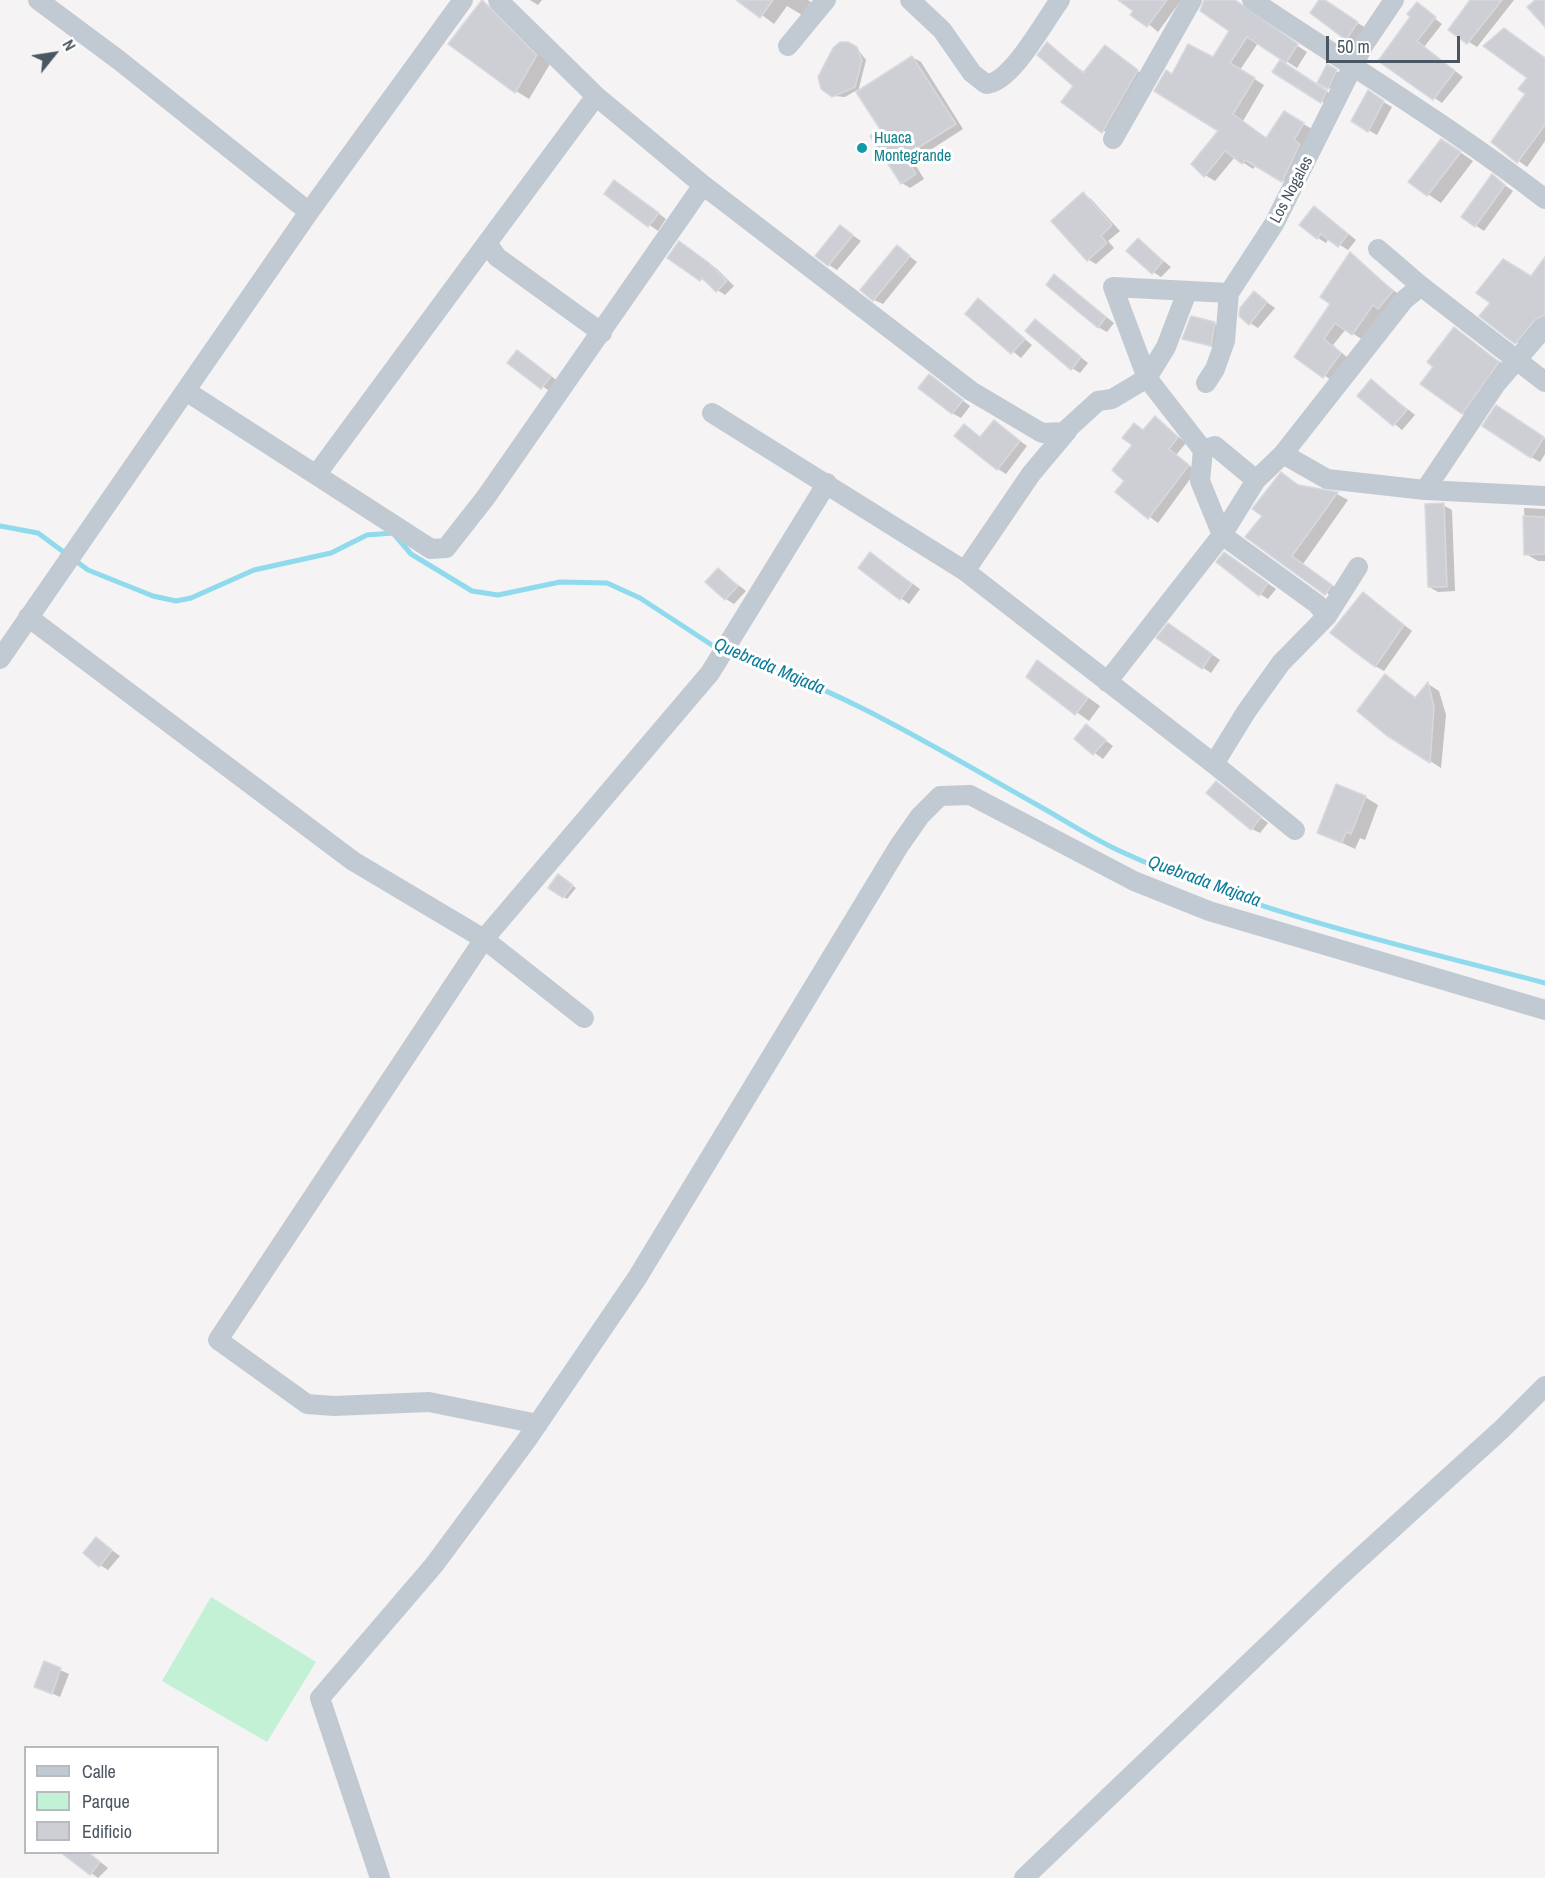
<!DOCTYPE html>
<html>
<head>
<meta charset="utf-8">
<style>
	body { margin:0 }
	#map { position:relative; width:1545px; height:1878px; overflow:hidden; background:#f5f3f3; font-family:"Archivo Narrow",sans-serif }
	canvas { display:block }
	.legend { position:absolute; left:24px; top:1746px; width:195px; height:108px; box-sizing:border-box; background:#fff; border:2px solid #b7bbc0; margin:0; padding:8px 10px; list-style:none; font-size:18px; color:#4a5661 }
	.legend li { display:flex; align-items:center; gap:12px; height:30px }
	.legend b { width:30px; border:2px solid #b7bbc0 }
	.north { position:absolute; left:24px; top:24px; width:60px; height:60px; -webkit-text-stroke:4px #fff; paint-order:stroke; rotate:60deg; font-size:16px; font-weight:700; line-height:24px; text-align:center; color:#4a5661 }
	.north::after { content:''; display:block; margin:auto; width:21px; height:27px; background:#4a5661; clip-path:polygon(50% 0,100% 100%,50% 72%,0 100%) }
	.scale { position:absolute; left:1326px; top:36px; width:134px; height:27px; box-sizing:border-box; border:3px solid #4a5661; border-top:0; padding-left:8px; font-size:18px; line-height:21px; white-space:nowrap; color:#4a5661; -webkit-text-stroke:4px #fff; paint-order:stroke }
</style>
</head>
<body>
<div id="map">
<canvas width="1545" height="1878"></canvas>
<ul class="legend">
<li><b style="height:8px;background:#c1cad2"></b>Calle</li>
<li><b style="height:16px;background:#c3f1d5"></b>Parque</li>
<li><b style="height:16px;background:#cdcfd5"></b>Edificio</li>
</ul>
<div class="north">N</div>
<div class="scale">50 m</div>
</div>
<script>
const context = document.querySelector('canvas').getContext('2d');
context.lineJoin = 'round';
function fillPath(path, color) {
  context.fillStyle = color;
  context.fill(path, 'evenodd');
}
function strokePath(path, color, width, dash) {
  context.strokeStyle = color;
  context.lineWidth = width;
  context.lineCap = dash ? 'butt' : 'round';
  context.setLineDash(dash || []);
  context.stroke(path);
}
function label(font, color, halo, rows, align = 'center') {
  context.font = font + ' "Archivo Narrow",sans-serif';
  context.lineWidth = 6;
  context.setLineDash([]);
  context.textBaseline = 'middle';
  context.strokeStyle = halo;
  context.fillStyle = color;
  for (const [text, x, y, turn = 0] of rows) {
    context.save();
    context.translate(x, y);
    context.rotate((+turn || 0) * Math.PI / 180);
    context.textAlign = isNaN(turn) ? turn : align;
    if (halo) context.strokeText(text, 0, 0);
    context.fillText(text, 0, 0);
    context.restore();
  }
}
const green = new Path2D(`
	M211 1597 316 1662 267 1742 162 1681Z`);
const shadow = new Path2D(`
	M530 0H542L538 5Z
	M742 0H808L811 2 802 15 787 6 774 24Z
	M1120 0H1193L1179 3 1158 32Z
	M1205 0H1226L1307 52 1297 68 1258 43 1240 70 1264 85 1243 121 1267 139 1284 113 1314 130 1293 186 1256 165 1253 169 1235 157 1215 181 1205 175 1220 131 1173 76 1213 59 1231 31Z
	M1320 0 1366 28 1355 43 1312 13Z
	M1472 0H1514L1477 47 1450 30Z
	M482 1 494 9 550 64 529 99 516 91Z
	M1425 11 1442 24 1424 47 1463 77 1442 103 1380 61Z
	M1504 29 1545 58V141L1527 167 1493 142 1527 94 1529 78Z
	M1047 44 1085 73 1105 47 1149 79 1115 139 1064 101 1075 86Z
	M857 48 866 60 858 92 857 90 845 97 834 96Z
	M912 57 921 62 963 129 913 161 924 179 910 188 902 183 882 130Z
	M1327 66 1345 76 1337 93 1319 82Z
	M1288 67 1335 97 1330 106 1274 72Z
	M1375 97 1392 107 1377 135 1353 121Z
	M1454 148 1473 161 1441 203 1410 182Z
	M1492 176 1513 191 1484 231 1463 217Z
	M623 187 666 219 658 231 606 194Z
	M1083 194 1091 199 1120 231 1108 241 1114 248 1096 264 1087 259Z
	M1323 213 1356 240 1348 250 1329 238 1326 243 1318 238Z
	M841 227 861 241 837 270 829 265Z
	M1138 240 1171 267 1161 277 1153 272Z
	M687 247 717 269 734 286 725 295 669 257Z
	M897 247 917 262 883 304 874 300Z
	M1350 254 1403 298 1389 314 1383 311 1363 340 1346 329 1333 345 1350 360 1334 382 1296 356 1332 304Z
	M1545 259V323L1524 347 1516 342 1531 278Z
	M1055 276 1114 323 1107 332 1098 327Z
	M1254 293 1275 308 1258 328 1250 323Z
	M978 300 1032 345 1021 358 967 314Z
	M1035 321 1088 363 1080 373 1072 368Z
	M1214 323 1222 328 1219 349 1184 338Z
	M1454 329 1510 369 1473 419 1462 413 1435 366Z
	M526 357 559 382 551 392 509 363Z
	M930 376 970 406 961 418 952 413Z
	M1372 381 1415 415 1402 430 1359 395Z
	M1505 412 1545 439V454L1540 462 1531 457Z
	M1155 417 1186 443 1176 455 1196 471 1158 523 1117 492 1126 480 1134 445 1135 425 1144 431Z
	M994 422 1027 446 1006 474 998 469 964 425 982 438Z
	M1282 474 1302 487 1337 494 1348 500 1303 564 1343 593 1337 600 1247 537 1264 516Z
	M1443 505 1452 510 1455 591 1438 592 1429 587Z
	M1524 508 1545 509V561H1538L1526 554Z
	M1225 553 1276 589 1268 599 1260 594Z
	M878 559 920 589 909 604 860 568Z
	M719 570 746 591 734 604 726 599Z
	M1364 594 1412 631 1384 671 1375 666Z
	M1177 630 1220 660 1211 673 1159 638Z
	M1038 662 1100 706 1089 721 1028 677Z
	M1386 676 1417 698 1428 684 1439 691 1446 715 1441 768 1387 733Z
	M1086 726 1113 746 1103 759 1076 739Z
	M1216 783 1268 823 1260 833 1252 829Z
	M1365 797 1378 805 1365 840 1360 838 1355 849 1319 832Z
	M562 878 576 888 567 899 550 887Z
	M96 1539 120 1556 108 1570 100 1565Z
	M45 1663 69 1674 60 1697 36 1686Z
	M62 1852H88L108 1868 98 1878Z`);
const stream = new Path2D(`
	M0 526 38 533 88 570 153 596 176 601 191 598 254 570 331 553 367 535 393 533 411 554 472 591 498 595 560 582 607 583 640 598 718 649
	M727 653C839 687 937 749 1039 806 1066 821 1093 839 1122 852 1256 913 1403 946 1545 983`);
const building = new Path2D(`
	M482 0 537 55 515 93 448 44Z
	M736 0H773L760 18Z
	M1118 0H1167L1147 27 1130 15 1133 11Z
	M1204 0H1235L1298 44 1286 63 1247 37 1230 63 1255 78 1233 114 1266 138 1284 111 1304 123 1294 140 1300 144 1282 182 1245 160 1242 164 1225 151 1204 177 1191 164 1218 131 1154 91 1166 70 1172 74 1188 44 1213 57 1229 31 1200 11Z
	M1319 0H1325L1358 22 1346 40 1310 13Z
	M1470 0H1502L1467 44 1448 30Z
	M1535 0H1545V27L1527 7Z
	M1417 2 1436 17 1417 41 1455 71 1433 100 1378 61 1410 17 1407 14Z
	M1504 28 1545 58V125L1517 163 1491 142 1525 94 1518 89 1527 78 1483 46Z
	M840 42H848L857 47 862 60 855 87 832 97 821 89 818 77 833 48Z
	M1047 42 1083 73 1105 45 1138 70 1102 133 1061 102 1073 86 1037 55Z
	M912 56 956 124 905 156 916 174 901 184 870 136 880 129 856 92Z
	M1280 60 1327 91 1321 103 1272 72Z
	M1327 64 1337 70 1328 89 1317 83Z
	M1368 90 1384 101 1368 132 1351 121Z
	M1441 139 1461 152 1427 196 1408 182Z
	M1492 174 1505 185 1475 227 1461 217Z
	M614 180 659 213 648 227 604 194Z
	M1083 192 1112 225 1101 236 1107 243 1087 261 1051 221Z
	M1314 206 1348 234 1338 247 1321 234 1317 239 1299 225Z
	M840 225 853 235 828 266 815 256Z
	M1138 238 1163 261 1152 274 1126 251Z
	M679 241 709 263 727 281 716 292 702 278 700 281 667 258Z
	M897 245 910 256 873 301 860 290Z
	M1350 252 1393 291 1378 309 1373 305 1352 335 1335 323 1324 339 1341 353 1323 378 1294 357 1330 304 1320 297Z
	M1545 257V315L1536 319 1515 344 1479 316 1490 303 1476 293 1503 259 1531 276Z
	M1054 274 1106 317 1098 328 1046 285Z
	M1254 291 1267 302 1249 325 1239 316 1240 308Z
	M978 298 1025 339 1011 354 965 314Z
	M1191 316 1215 322 1211 346 1182 339Z
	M1035 319 1081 357 1071 370 1025 331Z
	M1454 327 1499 362 1462 414 1420 384 1433 367 1427 362Z
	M517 350 551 376 541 389 507 363Z
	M929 374 963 400 952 414 918 388Z
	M1371 379 1407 410 1393 426 1357 396Z
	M1496 405 1544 437 1531 458 1482 426Z
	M1155 416 1178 437 1169 449 1189 465 1148 519 1115 492 1124 481 1112 470 1132 445 1122 438 1134 423 1143 430Z
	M994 420 1020 441 997 470 954 436 964 424 980 437Z
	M1281 472 1298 485 1338 492 1292 556 1332 585 1325 595 1245 537 1262 516 1252 509Z
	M1444 503 1447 587H1428L1425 504Z
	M1523 516 1545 517V554L1524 555Z
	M870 552 912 584 900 600 858 568Z
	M1224 552 1268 583 1259 596 1216 562Z
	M718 568 738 586 725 600 705 582Z
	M1363 592 1404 625 1375 667 1330 633Z
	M1168 623 1212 654 1202 669 1156 638Z
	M1037 660 1088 698 1075 715 1026 677Z
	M1385 674 1415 698 1428 682 1434 707 1430 763 1386 735 1357 711Z
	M1086 724 1106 740 1093 755 1074 739Z
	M1216 781 1261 817 1251 830 1206 793Z
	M1336 784 1366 796 1351 834 1346 832 1342 843 1317 833Z
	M558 874 573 885 563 898 548 888Z
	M96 1537 112 1550 99 1567 83 1553Z
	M44 1661 61 1668 52 1694 34 1687Z
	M60 1852H88L100 1862 90 1875Z`);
const minor = new Path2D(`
	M38 0 120 61 309 212
	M498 0 596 96 703 185 971 391 1042 433 1064 432 1098 401 1112 399 1147 378 1166 347 1187 292
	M910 0 942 30 972 73 986 84C1011 84 1045 20 1060 0
	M1252 0C1350 66 1451 126 1545 199
	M788 46 826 0
	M596 96 487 243 497 257 602 333
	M1113 139 1192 0
	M1378 249 1421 286
	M1229 293 1113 287 1147 378 1203 450 1215 446 1256 480 1283 454 1404 300 1421 286 1545 382
	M1206 383 1215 369 1225 341 1229 293 1274 224 1363 46 1394 0
	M186 391 431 549 446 548 486 497 703 185
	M712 413 965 571
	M1068 430 1031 474 965 571 1214 764
	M1203 450 1200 481 1222 535 1317 604 1327 616
	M1283 454 1327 479 1425 490 1545 496
	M316 475 487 243
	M1425 490 1496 384 1545 327
	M28 617 353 861 484 939 584 1018
	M0 659 309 212 463 0
	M1107 682 1222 535 1256 480
	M1295 830 1214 764 1246 712 1281 663 1327 616 1358 567
	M538 1424 429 1402 334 1406 307 1404 218 1340 484 939 710 673 827 483
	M380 1878 320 1698 434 1565 526 1441 637 1278 899 846 920 816 940 796 970 795 1134 881 1209 911 1545 1010
	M1024 1878 1339 1577 1502 1429 1545 1386`);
const markers = [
	[862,148,6,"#0f9aa8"]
];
const cultureNames = [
	["Huaca",874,139],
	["Montegrande",874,157]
];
const streetNames = [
	["Los Nogales",1292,190,-62]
];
const waterNames = [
	["Quebrada Majada",769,667,23],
	["Quebrada Majada",1204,882,20]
];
fillPath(green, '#c3f1d5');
fillPath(shadow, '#0003');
strokePath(stream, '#90daee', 5);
fillPath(building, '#cdcfd5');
strokePath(building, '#d7d9de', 1.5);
strokePath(minor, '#c1cad2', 20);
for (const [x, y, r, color] of markers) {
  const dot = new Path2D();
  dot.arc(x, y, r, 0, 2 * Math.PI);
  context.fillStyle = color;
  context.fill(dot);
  strokePath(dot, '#fff', 2);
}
label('16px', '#0d838f', '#fff', cultureNames, 'left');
label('16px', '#4a5661', '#fff', streetNames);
label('italic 18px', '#0c7c9b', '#fff', waterNames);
</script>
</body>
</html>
